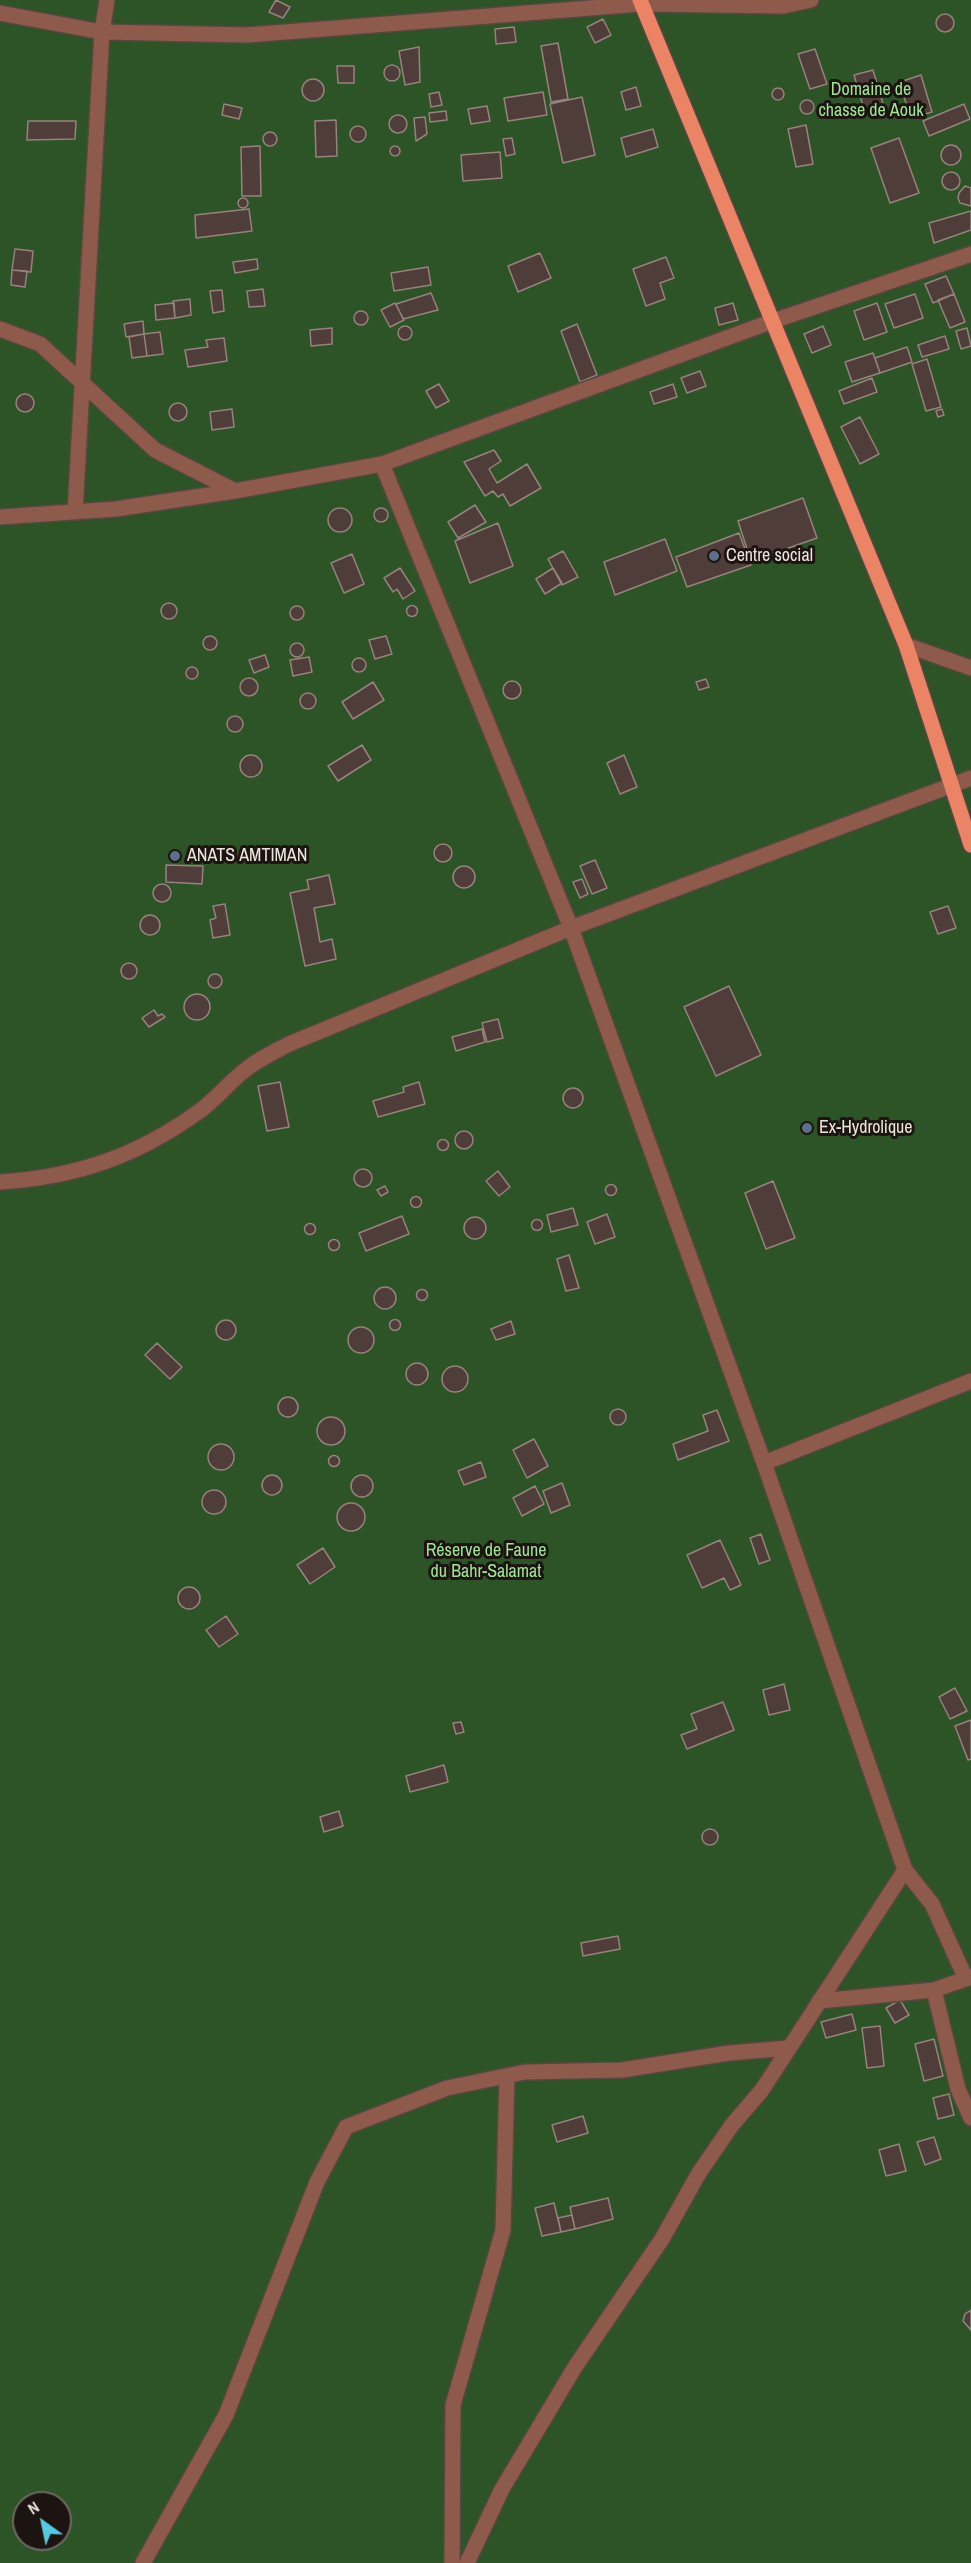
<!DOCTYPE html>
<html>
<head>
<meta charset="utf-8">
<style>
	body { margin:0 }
	#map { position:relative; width:971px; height:2563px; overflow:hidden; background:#392a22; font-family:"Archivo Narrow",sans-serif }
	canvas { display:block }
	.north { position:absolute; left:12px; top:2491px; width:60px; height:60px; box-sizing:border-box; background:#1b1411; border:2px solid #6f6763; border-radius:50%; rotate:327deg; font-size:16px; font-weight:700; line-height:24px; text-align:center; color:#ede3dd }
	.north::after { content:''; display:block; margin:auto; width:21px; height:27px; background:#56c9e1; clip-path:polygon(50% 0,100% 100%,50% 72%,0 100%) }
</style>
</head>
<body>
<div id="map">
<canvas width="971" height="2563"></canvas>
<div class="north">N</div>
</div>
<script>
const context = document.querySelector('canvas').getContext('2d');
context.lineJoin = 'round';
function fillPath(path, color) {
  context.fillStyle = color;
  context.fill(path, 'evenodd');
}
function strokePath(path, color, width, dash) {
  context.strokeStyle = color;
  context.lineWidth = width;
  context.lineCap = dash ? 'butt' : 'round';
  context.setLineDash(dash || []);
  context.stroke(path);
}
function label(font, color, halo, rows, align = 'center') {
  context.font = font + ' "Archivo Narrow",sans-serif';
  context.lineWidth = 6;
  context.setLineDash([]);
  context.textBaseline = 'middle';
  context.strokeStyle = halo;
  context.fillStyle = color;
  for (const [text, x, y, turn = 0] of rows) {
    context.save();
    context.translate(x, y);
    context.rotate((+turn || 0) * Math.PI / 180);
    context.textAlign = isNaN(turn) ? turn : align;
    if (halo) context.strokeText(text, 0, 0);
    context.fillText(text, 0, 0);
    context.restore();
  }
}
const green = new Path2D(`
	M0 0H971V2563H0ZM24 2503H60V2539H24Z`);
const building = new Path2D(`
	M276 0 290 7 283 18 269 12Z
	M936 23a9 9 0 1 1 18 0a9 9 0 1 1-18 0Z
	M603 19 611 35 595 43 587 27Z
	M514 27 516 42 496 44 495 29Z
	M558 43 568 99 551 102 541 46Z
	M419 47 420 82 405 85 399 51Z
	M815 49 827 84 810 89 798 54Z
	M384 73a8 8 0 1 1 16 0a8 8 0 1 1-16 0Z
	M337 66H354V83H338Z
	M873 70 884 107 865 113 854 75Z
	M921 75 932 112 910 118 900 82Z
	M302 90a11 11 0 1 1 22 0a11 11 0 1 1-22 0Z
	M636 87 641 106 626 110 621 92Z
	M772 94a6 6 0 1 1 12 0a6 6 0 1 1-12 0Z
	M439 92 442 105 431 107 429 94Z
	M543 92 547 115 508 121 504 98Z
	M582 97 595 155 563 163 550 104Z
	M800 107a7 7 0 1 1 14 0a7 7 0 1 1-14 0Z
	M224 104 242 108 239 119 222 115Z
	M964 104 970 119 929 136 923 121Z
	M487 106 490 121 471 124 468 109Z
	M446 111 447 120 430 122 429 113Z
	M389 124a9 9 0 1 1 18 0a9 9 0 1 1-18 0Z
	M425 117 427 134 416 141 414 118Z
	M336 120 337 156 316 157 315 121Z
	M28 121H76L75 139 27 140Z
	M806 125 813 164 796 167 788 129Z
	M350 134a8 8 0 1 1 16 0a8 8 0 1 1-16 0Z
	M653 129 658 147 626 157 621 138Z
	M263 139a7 7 0 1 1 14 0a7 7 0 1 1-14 0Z
	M512 138 515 154 506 156 503 139Z
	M899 138 919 193 890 203 871 148Z
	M941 155a10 10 0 1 1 20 0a10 10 0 1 1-20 0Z
	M260 146 261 196H242L241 147Z
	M390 151a5 5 0 1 1 10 0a5 5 0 1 1-10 0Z
	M500 152 502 178 463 181 461 155Z
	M942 181a9 9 0 1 1 18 0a9 9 0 1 1-18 0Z
	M965 186 971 188V206L960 203 958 198 959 193Z
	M238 203a5 5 0 1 1 10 0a5 5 0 1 1-10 0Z
	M249 209 252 231 196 238 195 215Z
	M971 211V230L934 243 929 223Z
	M15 249 33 251 31 272 12 270Z
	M540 253 551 278 518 292 508 266Z
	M666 257 674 278 660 283 665 299 646 306 633 269Z
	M257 259 258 269 235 273 233 262Z
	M428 267 431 285 394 291 391 273Z
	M12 270 27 271 25 287 11 285Z
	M946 276 954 294 933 303 925 284Z
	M263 289 265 306 249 307 247 291Z
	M222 290 224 311 213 313 210 291Z
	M431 293 438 310 403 319 396 304Z
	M915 294 923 318 894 328 885 304Z
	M954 294 965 322 950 328 938 300Z
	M190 299 191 315 175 318 173 301Z
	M174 303 175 318 156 320 155 305Z
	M395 303 404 320 390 327 381 310Z
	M733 303 738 320 719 325 715 308Z
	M877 303 887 332 864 340 854 311Z
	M354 318a7 7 0 1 1 14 0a7 7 0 1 1-14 0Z
	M143 321 144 334 126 337 124 324Z
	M577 324 597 375 580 382 561 331Z
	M823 326 831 345 812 353 804 334Z
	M398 333a7 7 0 1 1 14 0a7 7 0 1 1-14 0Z
	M332 328V344L311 346 310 330Z
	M967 328 971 346 961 349 956 331Z
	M160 332 163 354 147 356 144 334Z
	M144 334 147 356 132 358 129 337Z
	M945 336 949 349 922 357 918 345Z
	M224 338 227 361 188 367 185 350 208 347 206 340Z
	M907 347 912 362 880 373 875 358Z
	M873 353 880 373 852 382 845 362Z
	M927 359 941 407 926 411 912 364Z
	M700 371 706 386 687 393 681 378Z
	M872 378 877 392 844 404 839 391Z
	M439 384 449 401 436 408 426 391Z
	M673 384 677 397 654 404 650 392Z
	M16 403a9 9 0 1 1 18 0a9 9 0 1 1-18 0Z
	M169 412a9 9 0 1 1 18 0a9 9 0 1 1-18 0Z
	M232 409 234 427 212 430 210 412Z
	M942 409 944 415 938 417 936 411Z
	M860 417 879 454 860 464 841 427Z
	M494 450 501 461 489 469 497 483 527 464 541 488 510 506 503 494 498 497 493 491 485 496 464 462Z
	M803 498 817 538 751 561 738 521Z
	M475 505 486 522 458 538 448 522Z
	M328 520a12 12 0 1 1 24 0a12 12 0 1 1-24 0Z
	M374 515a7 7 0 1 1 14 0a7 7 0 1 1-14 0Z
	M498 523 513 566 470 583 455 541Z
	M739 533 751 565 687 587 676 557Z
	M665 539 677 571 615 595 604 562Z
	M563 551 578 577 562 585 548 559Z
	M352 554 364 584 344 593 331 563Z
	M400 568 415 591 403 599 397 589 393 592 384 578Z
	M553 568 562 583 545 594 536 579Z
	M161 611a8 8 0 1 1 16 0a8 8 0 1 1-16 0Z
	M406.5 611a5.5 5.5 0 1 1 11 0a5.5 5.5 0 1 1-11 0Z
	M290 613a7 7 0 1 1 14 0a7 7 0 1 1-14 0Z
	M386 636 392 654 375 659 369 640Z
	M203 643a7 7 0 1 1 14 0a7 7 0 1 1-14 0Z
	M290 650a7 7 0 1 1 14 0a7 7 0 1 1-14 0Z
	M265 655 269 667 254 673 249 660Z
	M309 657 312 672 293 676 290 660Z
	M352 665a7 7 0 1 1 14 0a7 7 0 1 1-14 0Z
	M186 673a6 6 0 1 1 12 0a6 6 0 1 1-12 0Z
	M240 687a9 9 0 1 1 18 0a9 9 0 1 1-18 0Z
	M706 679 709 687 699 690 696 682Z
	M503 690a9 9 0 1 1 18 0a9 9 0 1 1-18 0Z
	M373 682 384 700 353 719 342 702Z
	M300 701a8 8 0 1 1 16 0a8 8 0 1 1-16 0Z
	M227 724a8 8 0 1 1 16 0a8 8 0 1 1-16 0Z
	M362 745 371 760 338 781 328 766Z
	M624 755 637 787 620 794 607 763Z
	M240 766a11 11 0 1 1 22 0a11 11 0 1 1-22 0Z
	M434 853a9 9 0 1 1 18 0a9 9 0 1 1-18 0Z
	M595 860 607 888 592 894 580 866Z
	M166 865 203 866 202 884 166 882Z
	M453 877a11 11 0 1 1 22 0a11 11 0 1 1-22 0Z
	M329 875 335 904 314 908 320 942 332 939 336 959 305 966 290 893 309 889 307 880Z
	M582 879 588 894 580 898 573 882Z
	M153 893a9 9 0 1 1 18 0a9 9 0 1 1-18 0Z
	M225 904 230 935 213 938 210 920 216 918 213 906Z
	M948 906 956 928 938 934 930 912Z
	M140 925a10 10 0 1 1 20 0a10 10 0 1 1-20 0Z
	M121 971a8 8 0 1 1 16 0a8 8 0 1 1-16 0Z
	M208 981a7 7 0 1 1 14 0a7 7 0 1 1-14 0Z
	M729 986 761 1055 716 1076 684 1007Z
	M184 1007a13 13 0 1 1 26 0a13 13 0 1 1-26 0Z
	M154 1010 158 1016 162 1014 165 1017 149 1027 142 1018Z
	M498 1019 503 1038 487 1042 482 1023Z
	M482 1029 485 1042 456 1051 452 1037Z
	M280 1082 289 1127 267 1131 258 1086Z
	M419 1082 425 1104 378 1117 373 1101 404 1092 403 1087Z
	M563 1098a10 10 0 1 1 20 0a10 10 0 1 1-20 0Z
	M455 1140a9 9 0 1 1 18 0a9 9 0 1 1-18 0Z
	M437.5 1145a5.5 5.5 0 1 1 11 0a5.5 5.5 0 1 1-11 0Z
	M354 1178a9 9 0 1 1 18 0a9 9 0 1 1-18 0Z
	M498 1171 510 1187 499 1196 486 1181Z
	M773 1181 795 1238 766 1249 745 1193Z
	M605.5 1190a5.5 5.5 0 1 1 11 0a5.5 5.5 0 1 1-11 0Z
	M385 1186 388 1192 381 1196 377 1190Z
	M410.5 1202a5.5 5.5 0 1 1 11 0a5.5 5.5 0 1 1-11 0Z
	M573 1208 578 1225 551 1232 547 1215Z
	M607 1214 615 1237 595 1244 587 1222Z
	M402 1216 409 1234 366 1251 359 1233Z
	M464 1228a11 11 0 1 1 22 0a11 11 0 1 1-22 0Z
	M531.5 1225a5.5 5.5 0 1 1 11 0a5.5 5.5 0 1 1-11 0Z
	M304.5 1229a5.5 5.5 0 1 1 11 0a5.5 5.5 0 1 1-11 0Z
	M328.5 1245a5.5 5.5 0 1 1 11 0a5.5 5.5 0 1 1-11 0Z
	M569 1255 579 1288 566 1291 557 1259Z
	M374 1298a11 11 0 1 1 22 0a11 11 0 1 1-22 0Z
	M416.5 1295a5.5 5.5 0 1 1 11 0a5.5 5.5 0 1 1-11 0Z
	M389.5 1325a5.5 5.5 0 1 1 11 0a5.5 5.5 0 1 1-11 0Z
	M216 1330a10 10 0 1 1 20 0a10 10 0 1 1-20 0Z
	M511 1321 515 1334 496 1340 491 1329Z
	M348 1340a13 13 0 1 1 26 0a13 13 0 1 1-26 0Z
	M157 1343 182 1367 170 1379 145 1355Z
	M406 1374a11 11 0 1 1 22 0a11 11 0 1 1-22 0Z
	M442 1379a13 13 0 1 1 26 0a13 13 0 1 1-26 0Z
	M278 1407a10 10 0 1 1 20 0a10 10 0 1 1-20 0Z
	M610 1417a8 8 0 1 1 16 0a8 8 0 1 1-16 0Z
	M717 1410 729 1441 678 1460 673 1444 708 1431 703 1415Z
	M317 1431a14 14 0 1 1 28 0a14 14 0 1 1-28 0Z
	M534 1439 548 1466 527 1478 513 1450Z
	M208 1457a13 13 0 1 1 26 0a13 13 0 1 1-26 0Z
	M328.5 1461a5.5 5.5 0 1 1 11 0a5.5 5.5 0 1 1-11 0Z
	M481 1462 486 1477 464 1485 458 1471Z
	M262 1485a10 10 0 1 1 20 0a10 10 0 1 1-20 0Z
	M351 1486a11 11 0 1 1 22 0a11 11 0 1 1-22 0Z
	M562 1483 570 1505 551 1513 543 1491Z
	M535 1486 544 1504 522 1516 513 1498Z
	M202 1502a12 12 0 1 1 24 0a12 12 0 1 1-24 0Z
	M337 1517a14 14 0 1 1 28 0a14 14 0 1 1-28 0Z
	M761 1534 770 1560 759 1564 750 1538Z
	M720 1540 741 1585 730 1590 724 1578 702 1588 687 1555Z
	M323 1548 335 1567 310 1584 297 1565Z
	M178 1598a11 11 0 1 1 22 0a11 11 0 1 1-22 0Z
	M226 1616 238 1634 219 1647 206 1630Z
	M784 1684 790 1710 769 1715 763 1690Z
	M955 1688 967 1711 950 1719 939 1697Z
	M723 1702 734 1730 687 1749 681 1735 697 1729 691 1714Z
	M971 1720V1759L968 1760 955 1726Z
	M461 1722 464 1732 456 1734 453 1723Z
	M444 1765 448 1782 410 1792 406 1776Z
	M339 1811 343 1826 324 1832 320 1817Z
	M702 1837a8 8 0 1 1 16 0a8 8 0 1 1-16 0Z
	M618 1936 620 1949 583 1956 581 1943Z
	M900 2000 909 2015 895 2023 886 2008Z
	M852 2014 856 2030 826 2038 821 2022Z
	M880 2026 884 2066 867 2068 862 2028Z
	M934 2039 943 2076 924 2081 915 2044Z
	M949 2094 954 2115 938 2119 933 2098Z
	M583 2116 588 2133 557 2142 552 2125Z
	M934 2137 941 2159 925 2165 917 2142Z
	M899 2144 906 2171 886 2176 879 2150Z
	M608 2198 613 2219 575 2229 570 2207Z
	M554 2203 561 2232 542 2236 535 2208Z
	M572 2215 575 2229 561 2232 558 2218Z
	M971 2310V2330L963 2321 965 2314Z`);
const minor = new Path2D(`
	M0 13 102 32 247 35 641 4 783 6 811 0
	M0 329 40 344 155 450 235 491
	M382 464 571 928 764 1463 905 1870 762 2090 732 2125 699 2173 662 2239 575 2367 502 2489 467 2563
	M75 512 102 32 107 0
	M0 517 116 509 235 491 382 464 773 321 971 254
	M906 645 971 668
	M0 1182C77 1177 138 1156 201 1110 218 1097 231 1080 249 1067 261 1058 276 1051 289 1044L571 928 971 778
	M764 1463 971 1381
	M905 1870 932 1904 966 1979
	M971 1977 934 1990 958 2089 971 2118
	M819 2001 934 1990
	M143 2563 226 2415 317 2182 346 2127 447 2088 525 2072 622 2070 729 2053 788 2048
	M452 2563 453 2405 503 2230 507 2076`);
const primary = new Path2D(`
	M640 0 906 645 971 845`);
const markers = [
	[714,556,6,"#5c6f8a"],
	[175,856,6,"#5c6f8a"],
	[807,1128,6,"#5c6f8a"]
];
const parkNames = [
	["Domaine de",871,90],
	["chasse de Aouk",871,111],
	["Réserve de Faune",486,1551],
	["du Bahr-Salamat",486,1572]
];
const poiNames = [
	["Centre social",726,556],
	["ANATS AMTIMAN",187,856],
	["Ex-Hydrolique",819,1128]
];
fillPath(green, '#2c5427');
fillPath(building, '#4f3d39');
strokePath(building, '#97827d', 1.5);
strokePath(minor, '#564840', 18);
strokePath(primary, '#564840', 18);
strokePath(minor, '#8d5a4b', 15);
strokePath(primary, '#eb8365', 15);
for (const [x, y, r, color] of markers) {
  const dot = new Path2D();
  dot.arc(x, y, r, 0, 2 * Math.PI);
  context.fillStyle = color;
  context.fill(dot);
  strokePath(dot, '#1b1411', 2);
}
label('18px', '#9fe595', '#1b1411', parkNames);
label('18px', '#ede3dd', '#1b1411', poiNames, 'left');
</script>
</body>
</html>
